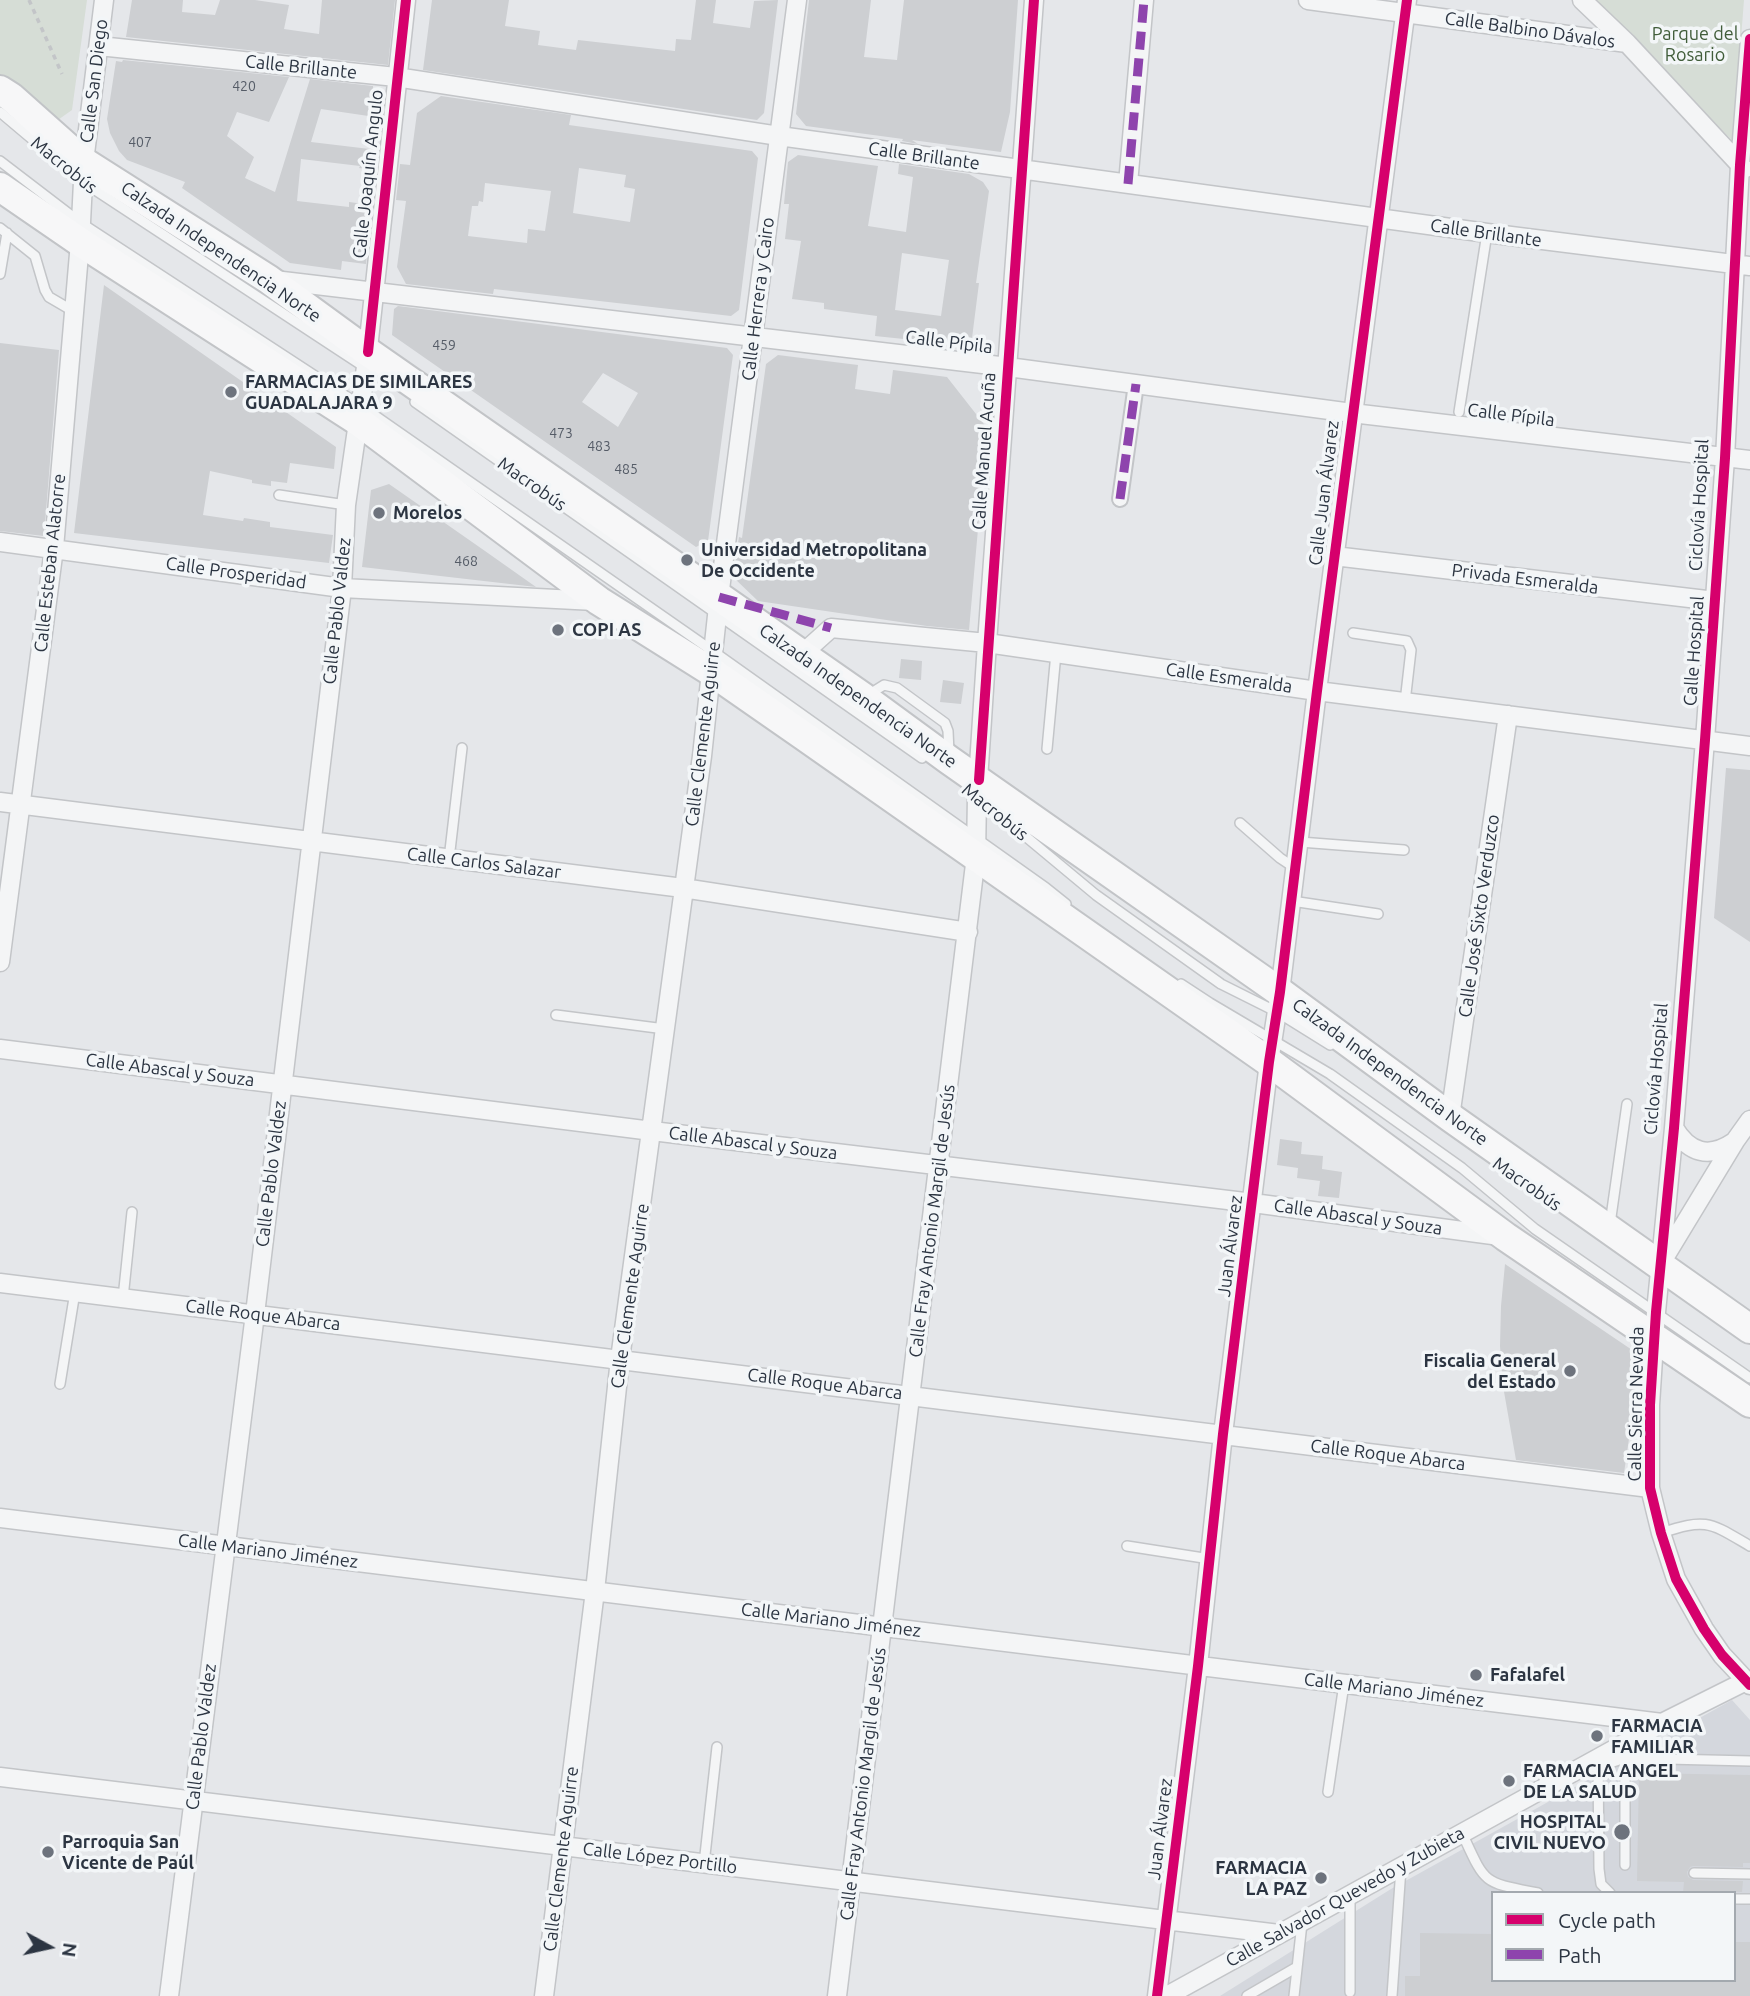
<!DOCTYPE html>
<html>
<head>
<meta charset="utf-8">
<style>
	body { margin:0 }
	#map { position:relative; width:1750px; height:1996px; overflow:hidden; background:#e5e7ea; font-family:Ubuntu,sans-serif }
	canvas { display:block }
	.legend { position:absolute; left:1491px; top:1891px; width:245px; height:91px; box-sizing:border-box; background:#f3f6f8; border:2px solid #a3a9af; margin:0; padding:9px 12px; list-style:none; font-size:21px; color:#2c3542 }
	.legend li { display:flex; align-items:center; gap:14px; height:35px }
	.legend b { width:35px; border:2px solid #a3a9af }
	.north { position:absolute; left:14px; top:1912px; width:70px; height:70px; -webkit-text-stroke:5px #f3f6f8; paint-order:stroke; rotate:98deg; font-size:19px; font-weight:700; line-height:28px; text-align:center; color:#2c3542 }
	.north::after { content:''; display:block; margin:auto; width:24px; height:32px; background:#2c3542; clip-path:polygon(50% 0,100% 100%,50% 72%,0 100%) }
</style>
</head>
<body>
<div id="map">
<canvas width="1750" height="1996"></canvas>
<ul class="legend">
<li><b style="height:9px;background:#d6006c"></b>Cycle path</li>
<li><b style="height:9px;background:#8e44ad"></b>Path</li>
</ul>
<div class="north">N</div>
</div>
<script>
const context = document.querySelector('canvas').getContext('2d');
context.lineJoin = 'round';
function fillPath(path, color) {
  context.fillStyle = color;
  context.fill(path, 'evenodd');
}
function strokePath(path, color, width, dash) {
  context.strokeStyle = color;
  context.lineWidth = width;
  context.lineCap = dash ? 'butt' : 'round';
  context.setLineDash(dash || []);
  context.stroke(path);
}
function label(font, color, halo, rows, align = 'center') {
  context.font = font + ' Ubuntu,sans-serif';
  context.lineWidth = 7;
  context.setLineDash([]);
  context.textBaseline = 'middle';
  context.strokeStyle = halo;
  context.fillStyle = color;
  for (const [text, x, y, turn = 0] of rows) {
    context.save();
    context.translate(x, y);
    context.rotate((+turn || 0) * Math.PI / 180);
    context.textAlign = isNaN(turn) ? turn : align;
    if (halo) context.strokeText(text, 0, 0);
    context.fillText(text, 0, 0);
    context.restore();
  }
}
const built = new Path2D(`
	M1732 1700 1750 1720V1996H1220L1391 1889ZM1493 1893H1734V1980H1493Z`);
const green = new Path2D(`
	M0 0H87L72 110 55 122 0 77Z
	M1579 0H1744L1733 141 1619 32Z`);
const building = new Path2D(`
	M132 0H183L182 12 215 15 220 0H255L289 5 284 29 319 34 322 0H395L388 65 126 37Z
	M432 0H509L505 26 540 31 538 45 576 50 578 40 675 51 676 39 691 40 696 0H716L713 23 750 28 754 1 778 0 764 113 757 120 423 70Z
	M809 0H871L864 57 897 60 904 0H1018L1010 112 1001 152 912 140 918 144 902 141 903 139 806 126 796 114Z
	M123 60 289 77 269 122 237 112 227 136 254 157 245 178 275 192 310 79 373 86V90L383 104 382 118 321 109 311 142 378 150 376 171 359 168 360 166 301 159 297 201 349 207V202L372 205 366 264 342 261 341 270 290 263 182 188 185 182 127 160 119 151 110 133 107 119 116 61 122 62Z
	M441 96 571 115 569 125 752 151 758 158 739 310 731 316 494 289 493 294 406 284 397 267 406 201 396 200 400 164 410 165 417 113ZM579 168 626 175 624 187 635 189 630 222 573 213ZM485 183 551 191 545 231 528 229 527 243 468 236 472 206H478L479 201 483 202Z
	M798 155 878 166 868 226 906 232 913 177 898 174 899 164 969 174 983 182 989 191 976 283H979L971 346 875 336 877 316 824 309V303L792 299 801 241 785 239 789 204H784L788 162ZM902 253 949 260 941 316 895 310Z
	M104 285 336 447 334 469 290 463 287 483 271 481V486L252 483V480L210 471 203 515 243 521 244 518 270 522V527L333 535 329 563 74 533Z
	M398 306 727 348 733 355 708 541 696 547 392 335 394 309ZM603 373 638 393 618 427 582 402Z
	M0 343 59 350 44 536 0 531Z
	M778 355 858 365 855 389 890 394 893 370 947 377 987 428 969 630 927 626 758 601 733 577 739 537 742 538 766 364Z
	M389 484 485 551 536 587 362 567 371 490Z
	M901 659 922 661 921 680 899 678Z
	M943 680 964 683 961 704 940 702Z
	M1726 768 1750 770V942L1714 918Z
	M1280 1139 1302 1142 1301 1154 1323 1156 1322 1169 1342 1172 1339 1198 1318 1196 1320 1181 1297 1178 1298 1168 1277 1165Z
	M1505 1264 1641 1356 1624 1473 1516 1460 1503 1386 1500 1346 1501 1306Z
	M1639 1773 1750 1775V1863H1743V1867L1693 1866 1690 1867 1687 1872 1688 1877 1693 1880 1743 1881 1742 1892 1683 1893 1684 1882 1637 1881Z
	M1420 1933 1493 1934V1980H1734V1942H1750V1996H1405V1976H1420Z`);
const path = new Path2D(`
	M29 0 62 74`);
const service = new Path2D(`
	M0 112 83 182 366 368
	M0 161 81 223 361 406 714 652 1046 888 1066 904
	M0 228 35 256 45 290 49 297 73 311
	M0 274 7 233
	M415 402 922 758
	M1459 412 1487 233
	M279 495 346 505
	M1353 633 1407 641 1411 650 1405 702
	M868 695 884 685 897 688 945 723 948 731 949 753
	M1047 749 1056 653
	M977 796 1096 895 1221 984 1277 1012 1330 1045
	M1240 823 1280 858 1295 868
	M1300 842 1404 850
	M449 859 462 748
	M1292 901 1378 914
	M1181 984 1210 1003 1330 1074 1462 1168 1535 1229 1750 1378
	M556 1015 665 1029
	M1610 1224 1627 1104
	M123 1298 132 1212
	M60 1384 75 1292
	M1661 1533C1707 1518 1709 1522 1750 1546
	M1127 1546 1210 1559
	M1598 1758 1599 1869 1601 1884 1610 1893
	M1598 1767 1625 1758
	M1328 1792 1344 1684
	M1462 1833C1486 1885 1482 1882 1538 1893
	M704 1864 717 1747
	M1625 1865V1758L1750 1761
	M1694 1873 1750 1874
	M1350 1895V1992
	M1734 1899H1750
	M1247 1996 1297 1967
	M1294 1996 1302 1923
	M1392 1996 1401 1868`);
const pedestrian = new Path2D(`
	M1120 499 1136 384`);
const minor = new Path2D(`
	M1308 0 1627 43
	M1582 0 1627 43 1744 169
	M1750 39 1740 165 1725 458 1705 740 1674 1128 1656 1312 1650 1405V1488L1661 1533 1676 1579 1704 1629 1722 1655 1750 1685
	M99 46 396 77 779 136 1487 233 1750 266
	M1128 184 1144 0
	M274 280 1008 367 1352 413 1750 460
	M0 542 342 588 595 601
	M1334 556 1715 601
	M801 655 831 628 987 643 1317 691 1750 746
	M0 802 683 888 968 932
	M0 962 54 548 80 242 84 162 104 0
	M0 1049 652 1131 1253 1203 1500 1236
	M1450 1117 1508 715
	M1674 1128C1689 1153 1709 1159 1734 1142
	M1664 1258 1735 1141 1750 1120
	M0 1283 1650 1488
	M0 1518 1662 1723
	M0 1777 1279 1934
	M169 1996 255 1314 342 588 346 505 366 367 406 0
	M544 1996 595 1591 620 1359 702 756 719 597 797 0
	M837 1996 976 856 977 796 987 643 1034 0
	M1157 1996 1198 1666 1223 1434 1269 1062 1280 992 1317 691 1407 0
	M1167 1996 1662 1723 1746 1681`);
const primary = new Path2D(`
	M0 90 11 97 84 162 268 279 368 352 863 697 949 760 1280 992 1450 1117 1750 1329
	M0 187 80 242 358 421 599 601 712 672 804 736 1269 1062 1506 1237 1750 1403`);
const quiet = new Path2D(`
	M1128 184 1144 0
	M1120 499 1136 384
	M719 597 831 628`);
const cycleway = new Path2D(`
	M1750 39 1740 165 1725 458 1705 740 1674 1128 1656 1312 1650 1405V1488L1661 1533 1676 1579 1704 1629 1722 1655 1750 1685
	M368 352 406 0
	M979 780 1034 0
	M1157 1996 1198 1666 1223 1434 1269 1062 1280 992 1317 691 1407 0`);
const markers = [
	[231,392,7,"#6d737d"],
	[379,513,7,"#6d737d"],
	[687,560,7,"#6d737d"],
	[558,630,7,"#6d737d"],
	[1570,1371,7,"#6d737d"],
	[1476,1675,7,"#6d737d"],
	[1597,1736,7,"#6d737d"],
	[1509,1781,7,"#6d737d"],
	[1622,1832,9,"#6d737d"],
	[48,1852,7,"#6d737d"],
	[1321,1878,7,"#6d737d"]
];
const numberNames = [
	["420",244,86],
	["407",140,142],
	["459",444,345],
	["473",561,433],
	["483",599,446],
	["485",626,469],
	["468",466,561]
];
const streetNames = [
	["Calle Balbino Dávalos",1530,30,8],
	["Calle Brillante",301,67,6],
	["Calle San Diego",94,81,-83],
	["Calle Brillante",924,156,8],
	["Macrobús",64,165,39],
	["Calle Joaquín Angulo",368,174,-84],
	["Calle Brillante",1486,233,8],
	["Calzada Independencia Norte",221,252,34],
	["Calle Herrera y Cairo",758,299,-83],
	["Calle Pípila",949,342,7],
	["Calle Pípila",1511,415,7],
	["Calle Manuel Acuña",984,451,-86],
	["Macrobús",532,484,35],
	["Calle Juan Álvarez",1324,493,-83],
	["Ciclovía Hospital",1699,505,-87],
	["Calle Esteban Alatorre",50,563,-84],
	["Calle Prosperidad",236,573,8],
	["Privada Esmeralda",1525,579,7],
	["Calle Pablo Valdez",337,611,-84],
	["Calle Hospital",1694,651,-86],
	["Calle Esmeralda",1229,678,8],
	["Calzada Independencia Norte",858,696,35],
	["Calle Clemente Aguirre",703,734,-83],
	["Macrobús",995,812,39],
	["Calle Carlos Salazar",484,863,7],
	["Calle José Sixto Verduzco",1479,916,-82],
	["Ciclovía Hospital",1656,1069,-85],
	["Calle Abascal y Souza",170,1070,7],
	["Calzada Independencia Norte",1390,1072,36],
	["Calle Abascal y Souza",753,1143,7],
	["Calle Pablo Valdez",271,1174,-83],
	["Macrobús",1527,1184,35],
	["Calle Abascal y Souza",1358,1217,8],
	["Calle Fray Antonio Margil de Jesús",932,1221,-83],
	["Juan Álvarez",1230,1246,-83],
	["Calle Clemente Aguirre",630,1296,-82],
	["Calle Roque Abarca",263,1315,7],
	["Calle Roque Abarca",825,1384,7],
	["Calle Sierra Nevada",1636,1404,-89],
	["Calle Roque Abarca",1388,1455,7],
	["Calle Mariano Jiménez",268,1551,7],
	["Calle Mariano Jiménez",831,1620,7],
	["Calle Mariano Jiménez",1394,1690,7],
	["Calle Pablo Valdez",201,1737,-83],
	["Calle Fray Antonio Margil de Jesús",863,1784,-83],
	["Juan Álvarez",1160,1829,-83],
	["Calle López Portillo",660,1858,7],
	["Calle Clemente Aguirre",561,1859,-83],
	["Calle Salvador Quevedo y Zubieta",1345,1897,-29]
];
const parkNames = [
	["Parque del",1695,34],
	["Rosario",1695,55]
];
const poiNames = [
	["FARMACIAS DE SIMILARES",245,382],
	["GUADALAJARA 9",245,403],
	["Morelos",393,513],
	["Universidad Metropolitana",701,550],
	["De Occidente",701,571],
	["COPI AS",572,630],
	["Fiscalia General",1556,1361,"right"],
	["del Estado",1556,1382,"right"],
	["Fafalafel",1490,1675],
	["FARMACIA",1611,1726],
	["FAMILIAR",1611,1747],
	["FARMACIA ANGEL",1523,1771],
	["DE LA SALUD",1523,1792],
	["HOSPITAL",1606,1822,"right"],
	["CIVIL NUEVO",1606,1843,"right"],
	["Parroquia San",62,1842],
	["Vicente de Paúl",62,1863],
	["FARMACIA",1307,1868,"right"],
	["LA PAZ",1307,1889,"right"]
];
fillPath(built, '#d4d7dd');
fillPath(green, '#d6ddd6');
fillPath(building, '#cdcfd2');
strokePath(service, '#c3c5c8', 12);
strokePath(pedestrian, '#c3c5c8', 18);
strokePath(minor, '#c3c5c8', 21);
strokePath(primary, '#c2c4c7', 32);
strokePath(path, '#c3c5c8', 3.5, [5, 5]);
strokePath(service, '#f4f5f6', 9);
strokePath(pedestrian, '#f4f5f6', 14);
strokePath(minor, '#f4f5f6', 18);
strokePath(primary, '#f7f7f8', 28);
strokePath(quiet, '#8e44ad', 9, [18, 9]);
strokePath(cycleway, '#d6006c', 10);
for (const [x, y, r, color] of markers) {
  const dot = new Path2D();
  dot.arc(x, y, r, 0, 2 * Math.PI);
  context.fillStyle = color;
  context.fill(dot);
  strokePath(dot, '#f3f6f8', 2.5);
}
label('14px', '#555c67', null, numberNames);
label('18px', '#2c3542', '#f3f6f8', streetNames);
label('18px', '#415d3a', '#f3f6f8', parkNames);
label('bold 18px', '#2c3542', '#f3f6f8', poiNames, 'left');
</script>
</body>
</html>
